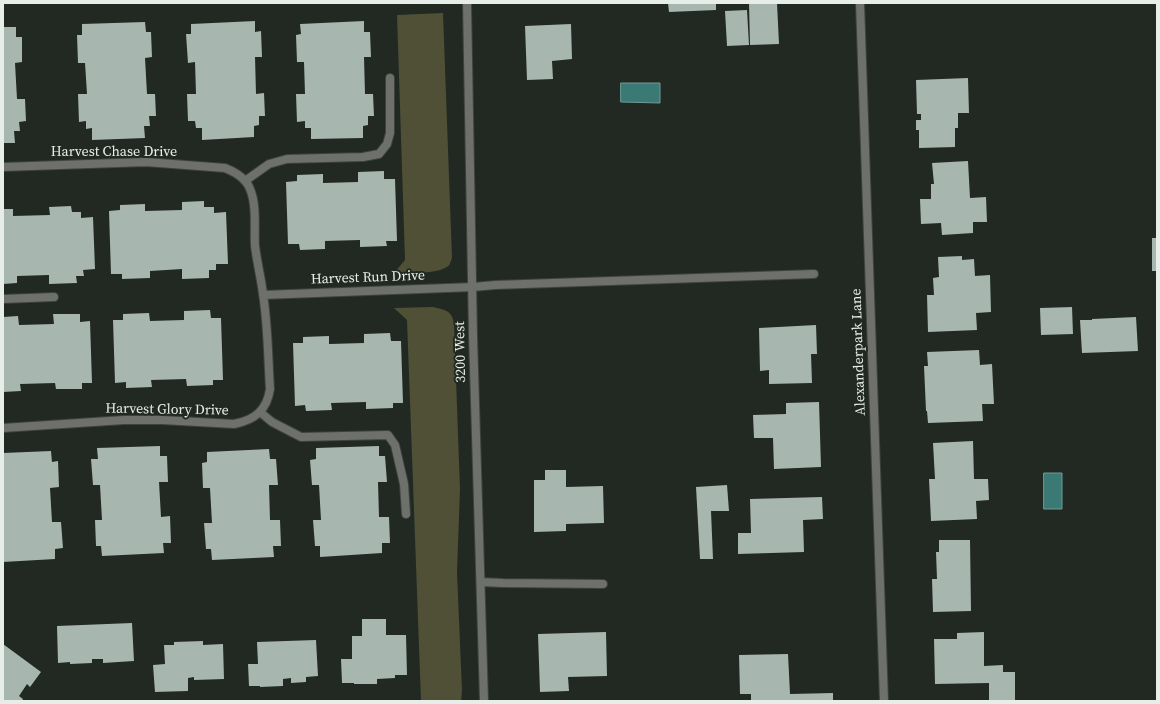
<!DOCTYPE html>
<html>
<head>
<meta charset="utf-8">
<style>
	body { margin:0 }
	#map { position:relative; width:1160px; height:704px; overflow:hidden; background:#212922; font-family:"Source Serif 4",serif }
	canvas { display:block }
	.frame { position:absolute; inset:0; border:4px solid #e7ede8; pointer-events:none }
</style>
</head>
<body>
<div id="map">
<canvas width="1160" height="704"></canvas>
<div class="frame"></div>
</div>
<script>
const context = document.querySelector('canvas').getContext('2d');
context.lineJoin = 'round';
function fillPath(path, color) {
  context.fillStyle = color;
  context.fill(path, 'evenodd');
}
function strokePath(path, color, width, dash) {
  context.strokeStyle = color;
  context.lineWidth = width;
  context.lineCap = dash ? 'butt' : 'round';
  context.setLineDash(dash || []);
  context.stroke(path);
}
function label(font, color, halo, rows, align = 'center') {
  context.font = font + ' "Source Serif 4",serif';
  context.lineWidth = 4;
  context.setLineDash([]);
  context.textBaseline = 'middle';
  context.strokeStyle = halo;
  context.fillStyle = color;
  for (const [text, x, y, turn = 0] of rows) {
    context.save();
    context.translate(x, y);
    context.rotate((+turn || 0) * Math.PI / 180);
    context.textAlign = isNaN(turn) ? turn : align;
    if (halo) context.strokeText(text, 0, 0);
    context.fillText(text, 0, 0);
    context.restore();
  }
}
const green = new Path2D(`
	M443 13 452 258C452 258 450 263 450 264 442 275 407 273 394 273L405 260 397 15Z
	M433 307C445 310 452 310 454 324L460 489 457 572 462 691 461 701H421L407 320 394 308Z`);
const water = new Path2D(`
	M621 83H660V103L621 102Z
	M1044 473H1062V509H1044Z`);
const building = new Path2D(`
	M668 3H716V10L669 12Z
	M749 3H777L779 44 750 45Z
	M747 10 749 45 727 46 725 11Z
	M255 21V32L261 31 262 57H255L256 94 264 93 265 116H259V125L254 126V137L202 140V128H196L195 121H188L187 94H196L195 62 188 63 186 34H191V24Z
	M364 21V32H370L371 57H364L365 94H373L374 116H368V125L363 126V138L311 139V128H305V121L297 122 296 94H305L304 62H297L296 35 301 34 300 24Z
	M145 22 146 32H151L152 57 145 58 147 94H155L156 116H149L150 126H144L145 138 92 140V128L86 129V121L79 122 78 94H87L85 63H78L77 35H82V24Z
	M571 24 572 59 552 61 553 79 527 80 525 26Z
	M3 27H16V37H22V62L15 63 17 99H25L26 121 19 122 20 131H14L15 143H3Z
	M968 78 969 113H958V128H955V147L919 148V130H916V120H921V114H917L916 80Z
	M968 161 970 198 986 197 987 222H973V233L942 235 941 223 921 224 920 199H931V184H934L932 163Z
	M384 171V179H395L397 241H386L387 246 360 247V240L325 241V249L300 250 299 244H288L286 182 297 181V175L323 174V183L358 182V172Z
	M204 201V207H214V213L226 212 228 264H216V270H209V278L182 279V269L150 271V278L122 279V274H111L109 211 120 210V205L145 204V211L182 210V202Z
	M71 206 72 212H81V218L93 217 95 269 83 270 84 276H76L77 283 49 284V275L17 276V283L3 284V209H13V216L50 215 49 207Z
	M1152 238H1157V271H1152Z
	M962 256V260L974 259 975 276 990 275 991 312 976 313 977 330 928 332 927 295H934L933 278 939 277 938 257Z
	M1072 307 1073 334 1041 335 1040 308Z
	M210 310 211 318H221L223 380H213V385L187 386 186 379 151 380 152 387 126 388V382L115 383 113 320H123V314L149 313 150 321 184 320V311Z
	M53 314H80V322L90 321 92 383H82V389H56L55 383 20 384 21 391 3 392V317L18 316 19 325 54 324Z
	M1136 317 1138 351 1082 353 1080 320H1092V319Z
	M816 325 817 354H811L812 383 769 384V370L760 371 759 328Z
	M390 333 391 341H401L403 403H393V408L366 409V402L331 403 332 410 306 411 305 405 295 406 293 343H303V337L329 336V344L364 343V334Z
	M979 350 980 365 992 364 994 404H982L983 421 928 423 927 411H926L924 366H928L927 352Z
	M819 402 821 467 774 469 773 438H754L753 415 786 414V403Z
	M973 441 974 479H988L989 500 976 501 977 519 931 521 929 479H935L933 443Z
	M160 446V456H167L168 482H159L161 517 170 516 171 543H163L164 553 102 556 101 546H96L95 520H102L100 485H93L91 459H98L97 448Z
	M379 446V456H385L387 482H378L379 517H389L390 543H382V553L320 557V546H315L313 520H321L319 485H312L310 460 316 459V448Z
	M269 449 270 459H276L278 485H269L270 520H280L281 546H273L274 557 212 560 211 549H206L204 523H212L210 488H203L202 463 207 462V452Z
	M51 451 52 462 58 461 59 487 50 488 52 522H61L63 548 55 549V559L3 562V453Z
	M545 470H566V487L603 486 604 523 566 524V531L534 532V480H545Z
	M727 485 729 511H711L713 559H700L696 487Z
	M822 497 823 519 803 520 804 552 738 554V533H751L750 499Z
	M939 540H970L971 611 933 612 932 579H937L936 552H939Z
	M362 619H386V635H406L407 675H395V678L377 679V684H354V683H342L341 659H352V636H362Z
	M132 623 134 661 103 663V659H92V663L70 664V662L58 663 57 626Z
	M606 632 607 676 568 677 569 691 540 692 538 634Z
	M984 632V666L1003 665V672H1015V701H989V683L935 684 934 639H957V633Z
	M316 640 318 676 306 677V682L291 683V678L283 679V686L260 687V686H249L248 664H258L257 642Z
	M203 641V645L223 644 224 679 194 680V677L188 678V691L155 692 153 665 165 664 164 645H174V642Z
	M3 644 41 672 30 687 27 684 19 696 23 699 22 701H3Z
	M788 654 790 694 833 693V701H751V694H740L739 655Z`);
const service = new Path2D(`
	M245 181 269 164 287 159 363 157 379 154 387 144 390 133V78
	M473 287 495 285 814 274
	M3 299 54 297
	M260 412 272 422 301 437 388 435 395 445 404 484 406 514
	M481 582 503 583 603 584`);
const minor = new Path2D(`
	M860 3 884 701
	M3 167 146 162 225 168C235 172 246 178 250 189 257 205 254 228 255 246 257 262 261 278 263 294 268 326 268 358 270 389 267 410 255 420 234 424L162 420H124L3 428
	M263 295 473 287`);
const tertiary = new Path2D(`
	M467 3 473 336 484 701`);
const streetNames = [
	["Harvest Chase Drive",114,152],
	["Harvest Run Drive",368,278,-2],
	["3200 West",461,352,-91],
	["Alexanderpark Lane",859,352,-92],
	["Harvest Glory Drive",167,410,1]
];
fillPath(green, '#4f5036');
fillPath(water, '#3a7974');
strokePath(water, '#6e9c97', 1);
fillPath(building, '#a8b6b0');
strokePath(service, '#3d443e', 10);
strokePath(minor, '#3d443e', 10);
strokePath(tertiary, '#3d443e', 10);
strokePath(service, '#6e706c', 8);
strokePath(minor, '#6e706c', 8);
strokePath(tertiary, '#6e706c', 8);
label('14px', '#e7ede8', '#212922', streetNames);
</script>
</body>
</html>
